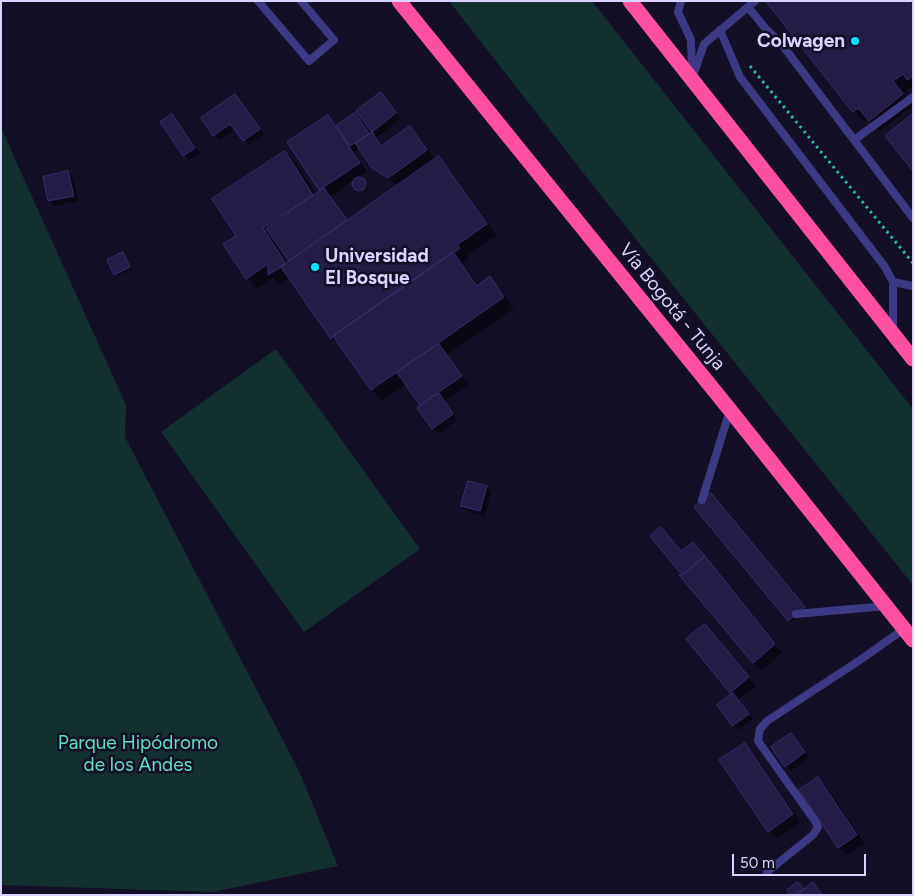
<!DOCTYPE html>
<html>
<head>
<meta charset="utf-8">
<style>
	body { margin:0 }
	#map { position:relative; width:914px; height:896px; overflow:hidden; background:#130f26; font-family:Figtree,sans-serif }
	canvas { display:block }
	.frame { position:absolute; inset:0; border:2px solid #d9d4ff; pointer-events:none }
	.scale { position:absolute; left:732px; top:854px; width:134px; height:22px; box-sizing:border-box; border:2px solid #d9d4ff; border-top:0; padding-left:6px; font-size:15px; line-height:18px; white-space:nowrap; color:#d9d4ff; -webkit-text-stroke:4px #130f26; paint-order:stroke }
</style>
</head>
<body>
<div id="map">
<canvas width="914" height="896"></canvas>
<div class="frame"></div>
<div class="scale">50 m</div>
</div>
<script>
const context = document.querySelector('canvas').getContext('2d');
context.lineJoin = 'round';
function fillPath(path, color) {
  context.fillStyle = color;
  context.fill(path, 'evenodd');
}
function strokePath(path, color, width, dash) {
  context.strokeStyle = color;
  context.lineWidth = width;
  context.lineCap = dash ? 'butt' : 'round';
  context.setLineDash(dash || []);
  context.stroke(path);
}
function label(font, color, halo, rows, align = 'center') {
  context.font = font + ' Figtree,sans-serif';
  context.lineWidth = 5;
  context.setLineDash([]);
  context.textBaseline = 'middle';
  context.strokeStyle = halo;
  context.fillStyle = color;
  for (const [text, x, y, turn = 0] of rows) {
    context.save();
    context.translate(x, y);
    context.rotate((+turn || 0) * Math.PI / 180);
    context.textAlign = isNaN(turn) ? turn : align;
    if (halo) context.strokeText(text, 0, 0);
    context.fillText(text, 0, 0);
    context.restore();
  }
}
const green = new Path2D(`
	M449 1H592L913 409V585L603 198Z
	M1 128 126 405 125 437 299 771 338 866 213 892 1 885Z
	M276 349 420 549 304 632 161 432Z`);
const shadow = new Path2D(`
	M767 1H909L913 6V85L903 93 913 105 880 131 868 119 865 122 854 111Z
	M235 95 240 100 264 134 249 145 235 129 219 140 202 118Z
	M386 99 400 119 376 138 383 146 410 127 417 135 435 160 439 158 449 168 496 235 466 256 469 259 463 263 479 286 490 278 500 289 514 308 447 355 469 384 445 401 457 420 438 434 433 429 419 408 422 406 406 384 382 400 372 390 344 349 332 338 290 278 279 285 273 278 257 288 247 278 238 236 285 153 296 163 316 195 321 191 289 142 327 116 337 126 355 115 360 120 370 135 373 132 358 111ZM360 148 373 167 381 175 399 186 348 221 331 196 354 180 353 184 354 187 357 190 360 192 367 189V185L365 182 362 180 357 178 367 172 354 152ZM279 245 291 262 288 264 277 247Z
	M172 115 177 120 200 153 189 160 184 155 162 122Z
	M68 173 73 178 78 201 54 206 49 201Z
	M123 254 132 269 117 276 115 274Z
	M486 487 491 492 485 516 467 511 462 506Z
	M713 497 806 609 791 622 789 620Z
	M682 553 712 566 782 653 761 670 753 662 685 576Z
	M705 625 713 633 756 686 738 700 753 719 738 730 733 725 734 695 688 640Z
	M791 734 796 739 809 757 791 771 786 766Z
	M745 745 753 753 800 822 777 839 769 831Z
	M818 778 826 786 864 843 847 855 839 847Z`);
const building = new Path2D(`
	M766 1H908L913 7V76L907 80 903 74 893 81 903 94 869 121 858 108 853 112Z
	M381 92 396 113 372 132 356 111Z
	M235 94 260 129 243 141 230 124 213 136 201 118Z
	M355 113 369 134 350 146 336 126Z
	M172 114 195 148 183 156 160 122Z
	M913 114V171L885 136Z
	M328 115 360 163 319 190 287 142Z
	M410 126 427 150 388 178 372 168 355 143 372 132 381 146Z
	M285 151 313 195 263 228 286 264 268 275V264L246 279 223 244 236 236 212 199Z
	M439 156 487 224 457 245 460 248 333 336 331 339 281 267Z
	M68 171 74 196 48 201 43 177Z
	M352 184a7 7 0 1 1 14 0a7 7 0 1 1-14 0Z
	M324 188 347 220 289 261 266 229Z
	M123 252 130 267 114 275 107 260Z
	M453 252 477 286 490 276 504 297 371 390 333 336Z
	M439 344 462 376 420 405 397 373Z
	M439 393 453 414 432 429 417 408Z
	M468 481 487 486 480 511 461 506Z
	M711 493 805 607 788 621 694 507Z
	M661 527 681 551 693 542 705 556 682 575 650 536Z
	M705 556 775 644 753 663 679 575H682Z
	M705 624 749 677 730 693 686 639Z
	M733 693 749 714 732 726 717 705Z
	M791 733 805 752 785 767 771 747Z
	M745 743 793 814 768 832 719 760Z
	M818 777 857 835 838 848 799 790Z
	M798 882 804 889 796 895H791L787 890Z
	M813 882 822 895H796L804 889Z`);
const path = new Path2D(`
	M750 66 913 263`);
const lane = new Path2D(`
	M258 1 309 61 334 40 301 1
	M681 1 678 12 691 40 692 72
	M747 8 752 12 766 29 780 42 913 218
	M720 30 740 77 885 267 893 282 913 286
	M692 79 704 44 755 1
	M854 140 913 97
	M893 282V332
	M702 500 730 410
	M796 614 886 606
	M767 872 813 835 818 827 815 821 758 741 760 729 767 721 860 660 904 629`);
const highway = new Path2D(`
	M399 1 730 410 913 640
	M630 1 913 359`);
const markers = [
	[855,41,5,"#00e5ff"],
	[315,267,5,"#00e5ff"]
];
const poiNames = [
	["Colwagen",845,41],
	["Universidad",325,256,"left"],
	["El Bosque",325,278,"left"]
];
const streetNames = [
	["Vía Bogotá - Tunja",672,307,51]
];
const parkNames = [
	["Parque Hipódromo",138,743],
	["de los Andes",138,765]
];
fillPath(green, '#12302f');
fillPath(shadow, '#0007');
fillPath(building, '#241b47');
strokePath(building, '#3b2d73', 1);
strokePath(path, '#2fb8b0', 3, [2.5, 4]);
strokePath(lane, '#3d3a85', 8);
strokePath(highway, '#ff4fa3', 15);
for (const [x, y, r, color] of markers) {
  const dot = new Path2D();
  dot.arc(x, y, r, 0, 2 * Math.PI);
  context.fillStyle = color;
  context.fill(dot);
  strokePath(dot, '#130f26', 2);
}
label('bold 19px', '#d9d4ff', '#130f26', poiNames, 'right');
label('19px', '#d9d4ff', '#130f26', streetNames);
label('19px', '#5fe0c0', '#130f26', parkNames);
</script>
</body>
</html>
